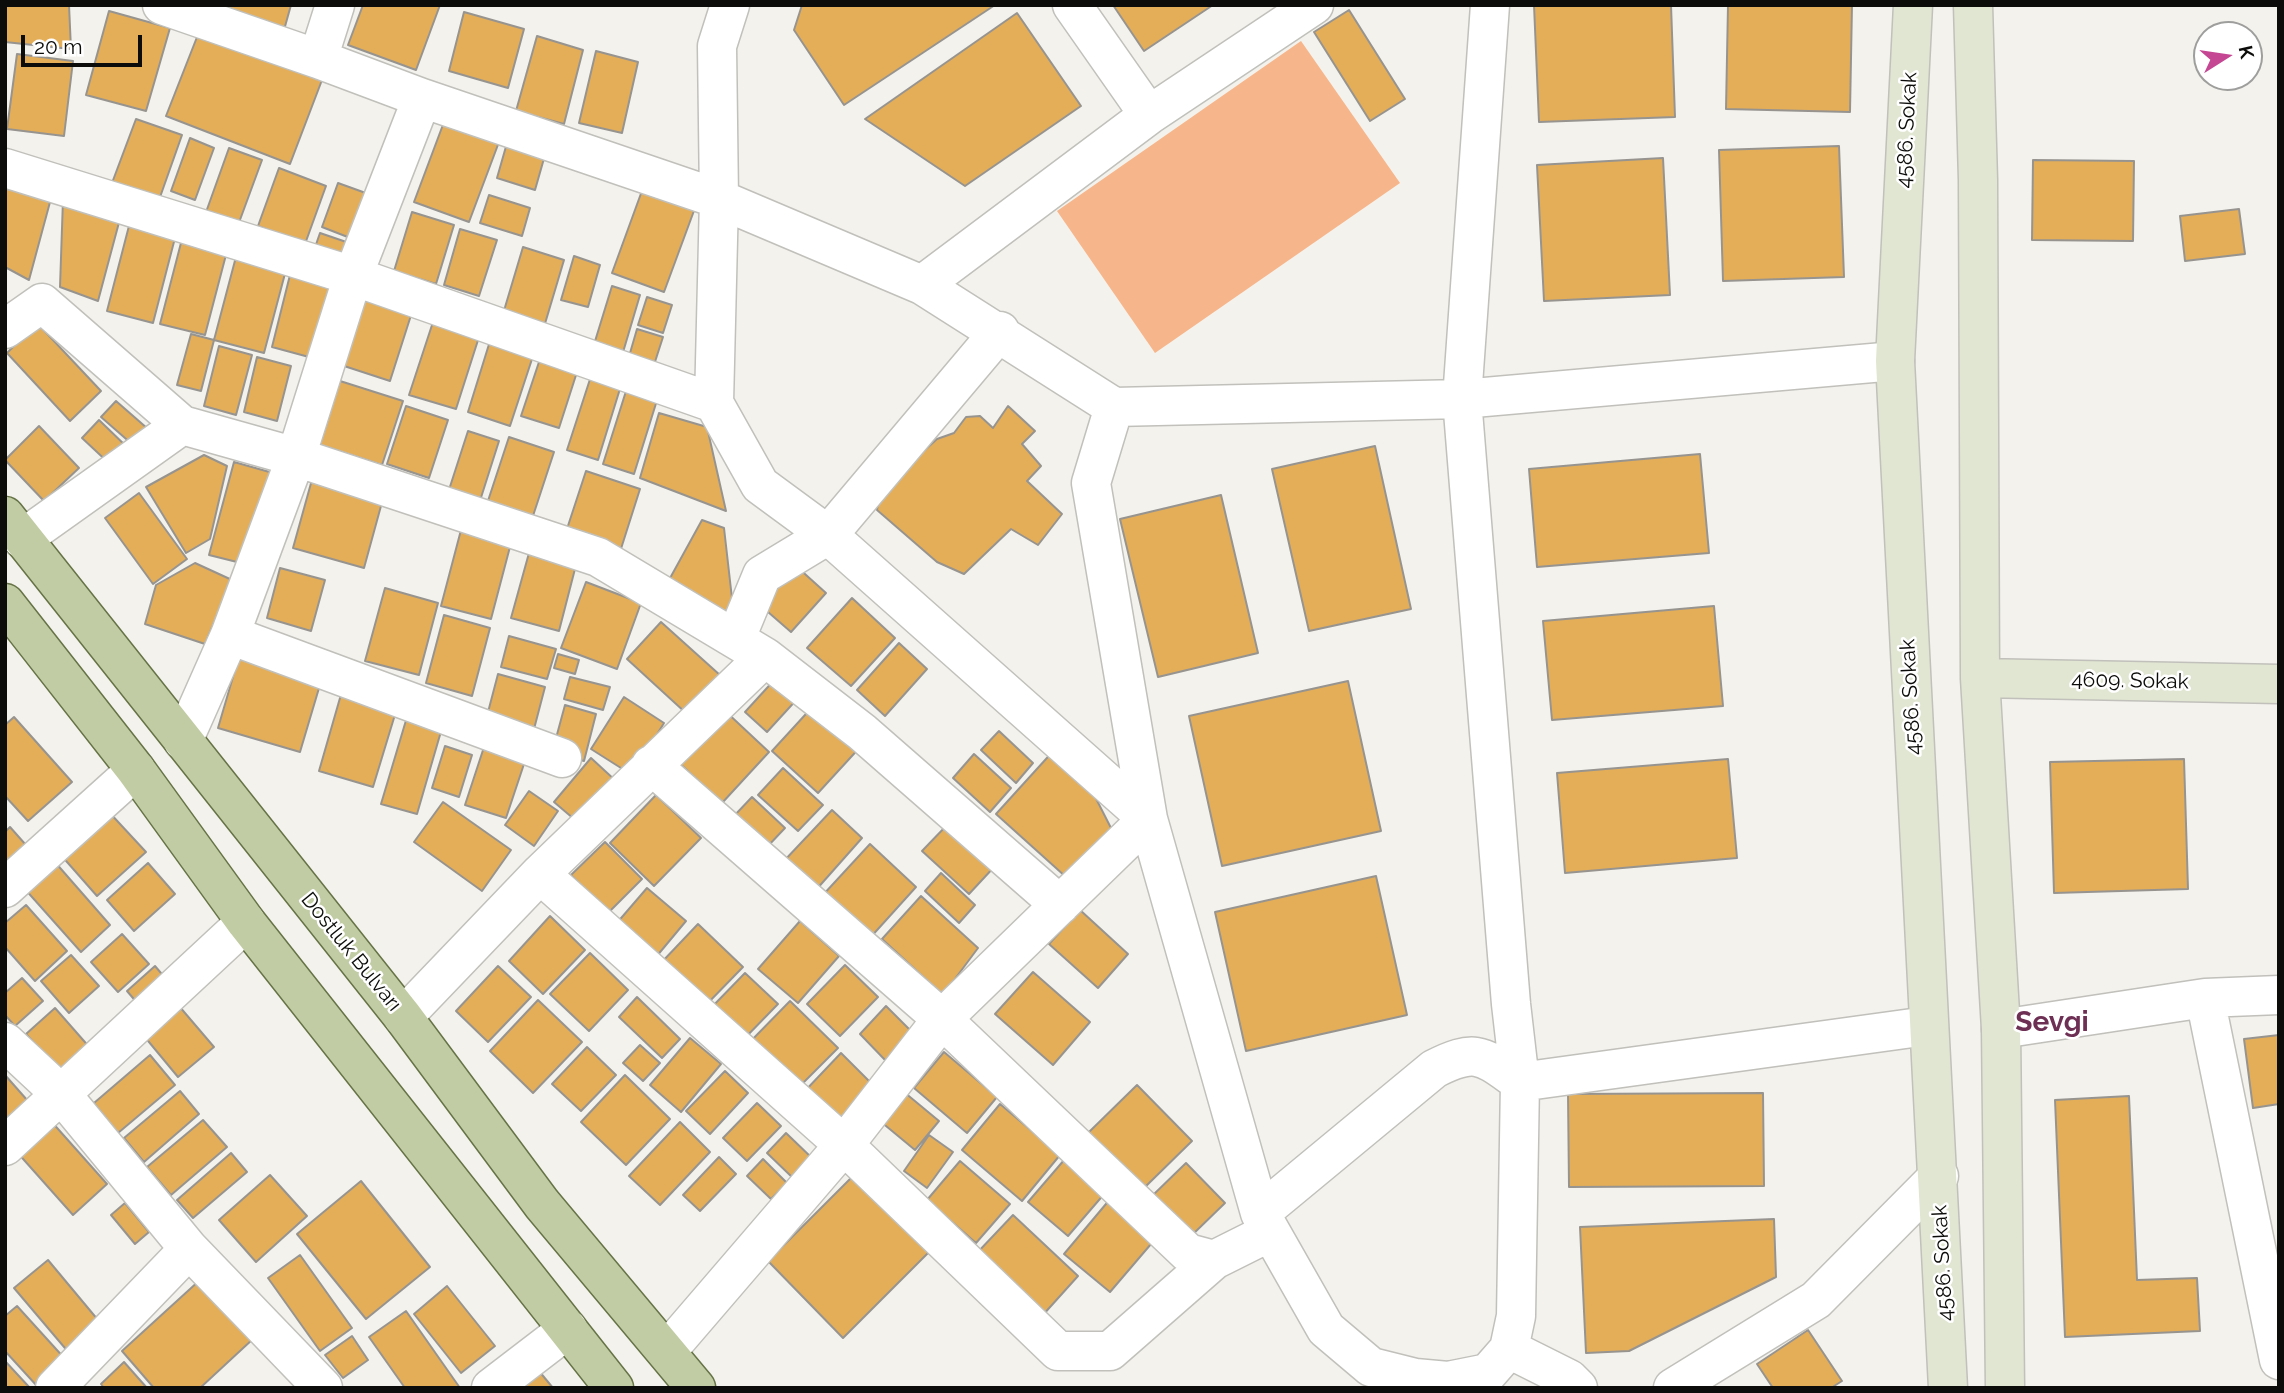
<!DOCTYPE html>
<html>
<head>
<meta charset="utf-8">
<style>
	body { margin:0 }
	#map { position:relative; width:2284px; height:1393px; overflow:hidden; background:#f3f2ed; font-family:Raleway,sans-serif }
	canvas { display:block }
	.frame { position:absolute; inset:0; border:7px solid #0c0c0a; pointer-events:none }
	.north { position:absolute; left:2193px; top:21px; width:70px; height:70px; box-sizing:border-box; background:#fff; border:2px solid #9e9e9d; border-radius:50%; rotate:78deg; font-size:19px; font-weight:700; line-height:28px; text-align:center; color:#0c0c0a }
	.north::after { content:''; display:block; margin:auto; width:24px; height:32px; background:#c54693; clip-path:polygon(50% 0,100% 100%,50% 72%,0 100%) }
	.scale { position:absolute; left:21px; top:35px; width:121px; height:32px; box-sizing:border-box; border:4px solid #0c0c0a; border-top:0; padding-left:9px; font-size:21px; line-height:24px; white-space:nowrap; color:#0c0c0a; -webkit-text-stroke:5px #fff; paint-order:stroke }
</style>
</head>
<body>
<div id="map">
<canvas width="2284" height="1393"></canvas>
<div class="frame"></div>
<div class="north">K</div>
<div class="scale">20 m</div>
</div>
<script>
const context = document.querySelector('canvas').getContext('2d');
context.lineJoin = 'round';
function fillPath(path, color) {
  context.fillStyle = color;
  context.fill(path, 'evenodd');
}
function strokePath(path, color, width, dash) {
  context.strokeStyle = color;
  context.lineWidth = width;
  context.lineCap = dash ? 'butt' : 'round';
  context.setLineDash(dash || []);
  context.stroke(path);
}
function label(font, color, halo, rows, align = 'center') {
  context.font = font + ' Raleway,sans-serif';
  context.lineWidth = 5;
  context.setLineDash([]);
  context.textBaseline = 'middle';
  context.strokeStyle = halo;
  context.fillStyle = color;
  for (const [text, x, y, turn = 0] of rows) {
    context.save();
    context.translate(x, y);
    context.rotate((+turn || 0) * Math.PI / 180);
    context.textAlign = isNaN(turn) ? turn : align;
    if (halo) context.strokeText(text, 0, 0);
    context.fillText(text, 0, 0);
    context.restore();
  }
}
const green = new Path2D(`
	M1301 41 1400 183 1155 353 1057 211Z`);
const building = new Path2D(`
	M5 5H69L71 49 5 42Z
	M231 5H291L284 30 228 15Z
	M363 5H440L416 70 348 45Z
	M802 5H995L844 105 794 30Z
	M1113 5H1213L1144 51Z
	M1534 5H1671L1675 117 1539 122Z
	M1728 5H1852L1850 112 1726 109Z
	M1349 10 1405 99 1370 121 1314 32Z
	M109 11 170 28 146 111 86 95Z
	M464 12 524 29 508 88 449 71Z
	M1017 13 1081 106 965 186 865 119Z
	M199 32 322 80 290 164 166 116Z
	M537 36 583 50 564 124 516 111Z
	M596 51 638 62 622 133 579 123Z
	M17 54 73 61 64 136 7 129Z
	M136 119 182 135 159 200 112 183Z
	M444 122 499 142 469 222 414 202Z
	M190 138 214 148 195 200 171 191Z
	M507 143 545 155 535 190 497 178Z
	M1839 146 1844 277 1723 281 1719 150Z
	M229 148 262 160 237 228 205 215Z
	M1663 158 1670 295 1544 301 1537 165Z
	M2033 160 2134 161 2133 241 2032 240Z
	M279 168 326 186 305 244 258 226Z
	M338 183 374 196 358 241 322 227Z
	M5 185 53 191 29 280 5 267Z
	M643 188 695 208 664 292 612 273Z
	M489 195 530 208 522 236 480 223Z
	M63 199 121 215 98 301 60 287Z
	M2239 209 2245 254 2185 261 2180 216Z
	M412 212 454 225 436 284 394 271Z
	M130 222 176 234 153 323 107 311Z
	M460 229 497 240 479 296 444 285Z
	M320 233 358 246 350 270 312 256Z
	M182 239 227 251 205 335 160 324Z
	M523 247 564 260 541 337 500 324Z
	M237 253 287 266 264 353 214 340Z
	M574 256 600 265 588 307 561 300Z
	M291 271 340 284 320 360 272 347Z
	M612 286 640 295 621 359 592 351Z
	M361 293 413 309 390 381 338 364Z
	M647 297 672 305 663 333 638 325Z
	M433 322 479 337 456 409 409 395Z
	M37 323 101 391 70 421 7 353Z
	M637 329 663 337 653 368 628 360Z
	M191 334 214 340 201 391 177 385Z
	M490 341 533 356 510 426 468 412Z
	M219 346 252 355 236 415 204 406Z
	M257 357 291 366 277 421 244 412Z
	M540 359 577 372 559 428 521 416Z
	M593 370 623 379 598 460 567 450Z
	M340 381 403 401 382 465 320 445Z
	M627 388 658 397 634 474 603 464Z
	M116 401 148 429 133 445 101 417Z
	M406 406 448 420 429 478 387 464Z
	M1008 406 1035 431 1022 444 1041 466 1027 481 1062 514 1038 545 1011 529 964 574 937 562 877 510 881 490 937 439 954 433 966 417 980 416 993 428Z
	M659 413 707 427 726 511 640 478Z
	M99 420 129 449 113 467 82 438Z
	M39 426 79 468 44 501 5 460Z
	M468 431 499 441 478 507 447 496Z
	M509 437 554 452 530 525 485 510Z
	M1375 446 1411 609 1309 631 1272 469Z
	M1700 454 1709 553 1537 567 1529 469Z
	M204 455 227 466 210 539 186 553 146 487Z
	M234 462 273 473 249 565 209 555Z
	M586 471 640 489 619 555 564 538Z
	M313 476 384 495 364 568 293 548Z
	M139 493 187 559 153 584 105 518Z
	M1221 495 1258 653 1158 677 1120 519Z
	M702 520 724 528 734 616 669 580Z
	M461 530 511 543 491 619 441 606Z
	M529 553 576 565 559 631 511 618Z
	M195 563 232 580 205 644 145 624 156 585Z
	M795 565 826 593 791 632 760 605Z
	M280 568 325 580 311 631 267 618Z
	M586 582 641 603 617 669 561 648Z
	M385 588 438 603 419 675 365 661Z
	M852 598 895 638 851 686 807 648Z
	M1714 606 1723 706 1552 720 1543 621Z
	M444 615 490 628 472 696 426 683Z
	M661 622 721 676 687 714 627 659Z
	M509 636 556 649 547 679 501 667Z
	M899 643 927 669 885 716 857 690Z
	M240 653 322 678 300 752 218 728Z
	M558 654 579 660 575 674 554 668Z
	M498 674 545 687 534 729 487 716Z
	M570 677 610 687 603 710 564 699Z
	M777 677 799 697 767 732 745 712Z
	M1348 681 1381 831 1222 866 1189 716Z
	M342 691 397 708 373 787 319 771Z
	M624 697 664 723 632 775 591 749Z
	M816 703 862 745 818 793 772 751Z
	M565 705 596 714 584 761 552 753Z
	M723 709 769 752 722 803 676 760Z
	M14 717 72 782 28 821 5 796V725Z
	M407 717 442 728 417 814 381 804Z
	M999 731 1033 763 1016 783 981 750Z
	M485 744 526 758 506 818 465 805Z
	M445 746 472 755 459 797 432 788Z
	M1056 748 1084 775 1112 830 1066 877 996 814Z
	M974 754 1011 788 990 812 953 778Z
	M591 758 617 782 581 825 554 802Z
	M1728 759 1737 858 1565 873 1557 773Z
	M2184 759 2188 889 2054 893 2050 762Z
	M783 768 823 805 798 831 758 795Z
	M529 791 558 811 534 846 505 825Z
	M656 795 701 838 654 886 610 843Z
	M752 797 785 828 767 847 734 816Z
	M443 802 511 850 482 891 414 842Z
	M832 810 862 838 815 891 783 862Z
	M108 811 146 852 97 896 60 854Z
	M948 824 995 866 969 894 922 851Z
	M10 827 33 853 5 869V832Z
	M605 842 642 879 608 913 571 875Z
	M870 844 916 887 869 939 822 896Z
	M54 861 110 925 81 952 24 888Z
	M148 863 175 894 134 931 107 900Z
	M941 873 975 905 959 923 925 891Z
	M1376 876 1407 1015 1246 1051 1215 912Z
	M647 888 686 921 656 957 616 924Z
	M921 896 978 948 943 995 882 939Z
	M26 905 67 951 35 981 5 947V923Z
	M1080 910 1128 954 1098 988 1049 944Z
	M550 916 585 950 543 994 509 961Z
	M800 921 839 956 798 1003 758 969Z
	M698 924 743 967 704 1007 660 964Z
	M122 934 149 964 118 992 91 962Z
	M590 953 628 990 589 1031 550 994Z
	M71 955 99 986 69 1013 41 981Z
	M845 965 878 997 840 1036 807 1004Z
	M155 966 172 986 144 1011 127 991Z
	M498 966 531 997 488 1042 456 1011Z
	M1033 972 1090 1022 1053 1065 995 1014Z
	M745 973 778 1004 741 1042 708 1011Z
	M22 978 43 1001 15 1026 5 1015V993Z
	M637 997 680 1039 662 1058 619 1017Z
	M538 1000 582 1042 533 1093 490 1051Z
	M790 1001 838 1048 792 1094 745 1047Z
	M179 1006 214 1047 178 1077 144 1036Z
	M886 1006 913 1033 886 1061 860 1034Z
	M55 1008 91 1049 63 1075 26 1034Z
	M2279 1035V1104L2253 1108 2244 1039Z
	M690 1038 721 1064 681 1112 650 1085Z
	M640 1045 660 1063 643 1081 623 1063Z
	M587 1047 616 1075 581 1111 552 1084Z
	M944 1052 997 1097 967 1133 914 1088Z
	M841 1053 873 1085 835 1124 803 1093Z
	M150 1055 175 1085 118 1133 94 1103Z
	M725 1071 748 1093 710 1134 686 1111Z
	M5 1075 35 1109 5 1136Z
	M625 1075 670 1119 626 1165 581 1122Z
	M1137 1085 1192 1141 1143 1189 1088 1133Z
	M180 1091 199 1114 144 1162 124 1138Z
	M904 1092 939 1121 915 1150 880 1121Z
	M1763 1093 1764 1186 1569 1187 1568 1094Z
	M2129 1096 2137 1280 2197 1278 2200 1331 2065 1337 2055 1100Z
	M757 1103 781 1126 747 1161 723 1138Z
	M1000 1104 1060 1155 1022 1201 962 1150Z
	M50 1120 107 1184 73 1215 16 1151Z
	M203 1120 227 1147 171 1195 147 1167Z
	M680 1122 710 1152 660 1205 629 1176Z
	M786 1133 813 1159 794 1179 767 1153Z
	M929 1135 953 1152 927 1188 904 1171Z
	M231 1153 247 1172 193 1218 177 1200Z
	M719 1157 736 1174 700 1211 683 1195Z
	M763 1159 787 1183 771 1199 747 1176Z
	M1065 1159 1105 1193 1068 1236 1028 1202Z
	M960 1161 1010 1204 976 1243 927 1200Z
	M1186 1163 1225 1203 1190 1237 1151 1197Z
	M861 1168 937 1244 843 1338 768 1261Z
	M270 1175 307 1216 256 1262 219 1220Z
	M361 1181 430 1267 366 1319 297 1234Z
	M1111 1198 1157 1237 1110 1292 1064 1254Z
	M125 1203 149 1232 135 1244 111 1215Z
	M1013 1215 1078 1276 1042 1316 976 1254Z
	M1774 1219 1776 1277 1629 1351 1586 1353 1580 1227Z
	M300 1255 352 1328 320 1351 268 1278Z
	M48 1260 103 1326 70 1354 14 1288Z
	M201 1279 254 1338 200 1388H154L122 1351Z
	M447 1286 495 1346 461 1373 414 1314Z
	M17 1306 66 1360 37 1386 5 1351V1316Z
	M406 1311 460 1388H405L369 1337Z
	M1808 1330 1842 1381 1831 1388H1773L1757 1364Z
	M352 1336 368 1360 343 1378 325 1355Z
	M5 1361 30 1388H5Z
	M124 1362 147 1388H104L101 1384Z
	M539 1371 553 1388H519Z`);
const street = new Path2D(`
	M162 5 318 59
	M1072 5 1149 115
	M422 98 719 199 922 285 1114 407 1462 399 1895 361
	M5 168 353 276 714 403
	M922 285 1149 115 1314 5
	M5 329 42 303 182 425 296 457 598 557 765 657 540 874 403 1017
	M1114 407 1091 483 1148 819 1260 1213 1326 1329 1371 1367 1415 1378 1448 1381 1488 1373 1509 1349 1516 1316 1520 1082 1511 1004 1462 399 1490 5
	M22 539 182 425
	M230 635 562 758
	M736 638 762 575 828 535 1000 331
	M765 657 862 732 1060 905
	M183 741 230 635 296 457 353 276 422 98 318 59 335 5
	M651 765 942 1019 1188 1253 1214 1260 1270 1232
	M540 874 844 1145 1058 1351H1110L1214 1260
	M5 888 136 770
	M2205 998 2279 1360
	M2001 1029 2205 998 2279 995
	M5 1042 62 1095 189 1249 323 1388
	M5 1146 246 922
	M1260 1213 1434 1069C1477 1047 1483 1056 1520 1082L1927 1026
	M1509 1349 1569 1379 1578 1388
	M667 1351 844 1145 942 1019 1148 819 828 535 760 485 714 403 719 199 717 46 730 5
	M55 1388 189 1249
	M491 1388 568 1329
	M1673 1388 1816 1300 1939 1176`);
const secondary = new Path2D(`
	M1913 5 1895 361 1948 1388
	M1973 5 1978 180 1980 678 2001 1029 2005 1388
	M1980 678 2279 684`);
const primary = new Path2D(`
	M5 516 403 1017 542 1204 696 1388
	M5 603 136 770 246 922 614 1388`);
const streetNames = [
	["4586. Sokak",1907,130,-87],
	["4609. Sokak",2130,681,1],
	["4586. Sokak",1911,697,-93],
	["Dostluk Bulvarı",351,952,51],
	["4586. Sokak",1943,1263,-93]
];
const districtNames = [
	["Sevgi",2052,1023]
];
fillPath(green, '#f6b58a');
fillPath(building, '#e4ae59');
strokePath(building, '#979490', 2);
strokePath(street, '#c1c0bb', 41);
strokePath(secondary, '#c1c0bb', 41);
strokePath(primary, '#667346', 41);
strokePath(street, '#fff', 38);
strokePath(secondary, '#e0e6d1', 38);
strokePath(primary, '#c1cca4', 38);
label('21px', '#0c0c0a', '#fff', streetNames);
label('bold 28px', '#6e2f54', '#fff', districtNames);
</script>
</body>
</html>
